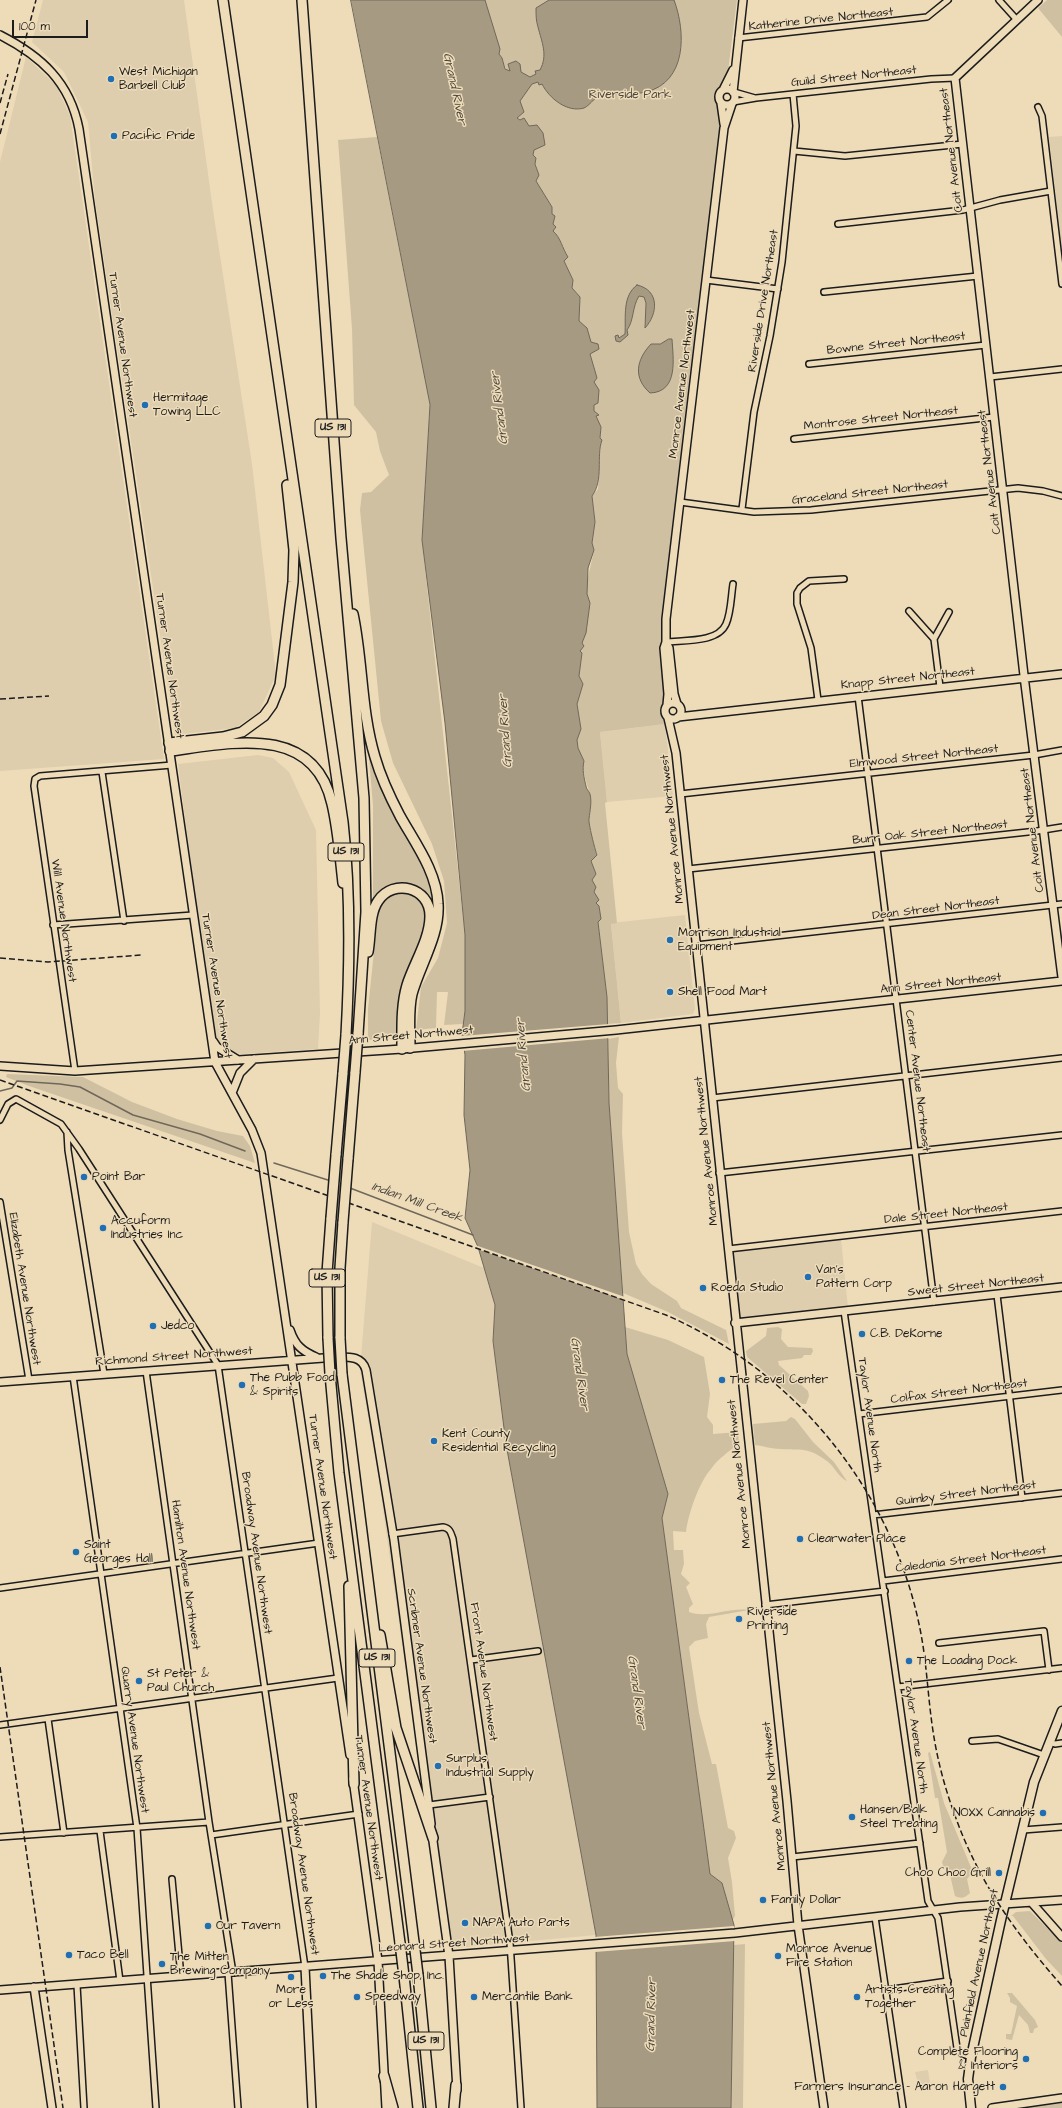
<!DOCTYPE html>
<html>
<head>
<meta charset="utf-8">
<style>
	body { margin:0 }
	#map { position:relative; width:1062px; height:2108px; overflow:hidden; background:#eedcb9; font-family:"Architects Daughter",sans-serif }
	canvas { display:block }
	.scale { position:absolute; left:12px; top:20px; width:76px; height:18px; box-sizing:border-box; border:2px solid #1c1c1c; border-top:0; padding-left:5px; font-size:12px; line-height:14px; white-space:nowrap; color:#1c1c1c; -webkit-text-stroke:3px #eedcb9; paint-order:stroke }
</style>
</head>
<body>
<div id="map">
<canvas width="1062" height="2108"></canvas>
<div class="scale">100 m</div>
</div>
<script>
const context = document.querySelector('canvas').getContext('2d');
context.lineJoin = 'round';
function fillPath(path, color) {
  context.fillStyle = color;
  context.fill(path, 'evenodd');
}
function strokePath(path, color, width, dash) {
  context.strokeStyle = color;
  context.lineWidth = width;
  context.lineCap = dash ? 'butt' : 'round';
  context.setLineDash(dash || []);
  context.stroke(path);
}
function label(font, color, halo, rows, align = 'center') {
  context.font = font + ' "Architects Daughter",sans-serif';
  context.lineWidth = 3;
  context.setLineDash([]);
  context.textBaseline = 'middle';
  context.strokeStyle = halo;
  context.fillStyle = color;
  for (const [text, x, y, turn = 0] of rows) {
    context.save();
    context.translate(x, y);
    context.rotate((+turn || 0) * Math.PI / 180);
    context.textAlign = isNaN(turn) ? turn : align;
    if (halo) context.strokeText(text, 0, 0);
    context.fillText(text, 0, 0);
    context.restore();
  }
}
const built = new Path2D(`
	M43 0H184L213 210 252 464 276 675 259 712 235 728 175 735 95 200 88 122 64 72 32 42Z
	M26 57 56 85 70 116 164 759 0 771V162Z
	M1062 136V251L1049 137Z
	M665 724 673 796 607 802 600 732Z
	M258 755 273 758 289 772 316 830 320 1013 318 1049 244 1054 230 1053 219 1046 217 1042 196 904 178 764Z
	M685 915 695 1009 693 1014 621 1023 611 923Z
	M372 1222 484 1268 495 1305 493 1341 506 1444 596 1935 445 1949 379 1481 360 1370Z
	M841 1239 848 1308 738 1320 731 1251Z
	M928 2070 930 2083 928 2086 919 2087 915 2072Z`);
const green = new Path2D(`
	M485 0H737L698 310 663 620 661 642 666 696 663 710 666 722 665 724 600 732 607 802 605 803 617 923 611 924 621 1023 607 1024V997L598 921 600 918 599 906C594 902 594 892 596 886L592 880 596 874 591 861 597 854C595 850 588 822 589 819 590 810 592 802 590 794 587 784 582 773 584 761L578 748 577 740 581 729 577 704 583 684 579 676 582 653 580 651 590 603 587 594V582L594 550 592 543 595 522 592 496 598 489 600 454 601 427 595 416 598 415 594 411V382L597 378C595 372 590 358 590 353 589 338 591 333 579 321L580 297 572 288 573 280 564 261 568 257C562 248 561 238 552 231V207L536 181 539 174C533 159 532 142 529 126L517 118 520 64 516 61 508 64 510 71H508C503 66 504 60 499 54V49Z
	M1047 0H1062V37L1038 8Z
	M377 137 430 405 422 540 465 935V1011L463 1024 444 1025 448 992H437L436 1028 416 1030 421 987 438 958 447 923 444 881 432 844 393 763 381 721 360 510 362 493 371 492 389 475 380 451 376 432 354 405 352 329 338 140Z
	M368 746 426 869 431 882 435 913 408 885 373 902V806Z
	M399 892C418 893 426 904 426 922L400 993 396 1034 385 1039 368 1040V1009L378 913C380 902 388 896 399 892Z
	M619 1037 616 1063 618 1088 623 1094 622 1133 629 1232 636 1264 642 1274 651 1284 677 1301 681 1308 726 1330 729 1344 668 1312 623 1293 609 1103 608 1039Z
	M7 1074 83 1077 132 1102 177 1119 217 1131 243 1136 250 1146 255 1163 29 1086 6 1077Z
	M625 1327 668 1340 704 1357 710 1394 707 1417 713 1425V1434L738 1432 739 1444C729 1451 718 1459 711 1469 699 1482 688 1515 686 1532L673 1531 674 1550H683L684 1564 681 1574 690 1583 686 1587 693 1604 689 1608V1612C708 1619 729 1607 749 1610L709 1617 706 1624 708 1638 695 1641 689 1647 699 1713 712 1764H716L728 1828 734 1831 736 1838 728 1858 732 1882 735 1916 732 1921 722 1883 710 1874 662 1518 668 1494 627 1354Z
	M778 1327 782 1329 781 1339 788 1347 812 1348 813 1351 811 1355H804L802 1358 778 1361 779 1365 808 1391 809 1396 806 1404H802L747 1357 746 1351 766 1336 767 1328Z
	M791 1417 795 1419 813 1442 834 1462 847 1481C839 1478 834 1466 827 1461 806 1446 803 1451 780 1449 772 1449 764 1446 755 1445L753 1424 786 1421Z
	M930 1752 944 1803 973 1872 967 1879 970 1893C965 1898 961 1899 955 1896L949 1871 944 1868 942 1862 947 1852 938 1798H935L928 1753Z
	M1030 1911 1062 1943V1976L1046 1959 1013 1916H1011L1016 1912Z
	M745 1944 743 2108H731L734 1945Z
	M1007 1993H1012L1035 2020 1038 2027 1034 2029 1033 2033H1030L1028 2025 1019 2015 1012 2040 1006 2039V2034H1011L1017 2006 1010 2002V1998Z
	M1062 2102V2108H1021Z`);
const water = new Path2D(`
	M351 0H485L500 49 499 54 502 58 505 69 510 71 508 64 516 61 520 64 521 72 530 77 536 74 535 71 540 70C548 55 542 43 538 27 536 21 536 15 536 8L549 0H674C686 32 687 82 646 92 632 95 618 94 604 94 596 94 591 105 584 108 567 113 549 98 542 84L539 85 538 82 532 84 520 101 524 112 517 118 520 120 524 118 529 126 537 125 543 133 545 145 534 150 533 155 536 158 535 164 539 175 536 181 552 207V214L555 216 553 224 556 227 553 231C561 238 562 248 568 257L564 261 573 280 572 288 580 297 579 321 587 328 591 342 598 344 599 349 590 354 597 378 594 382 599 390 598 403 594 405V411L599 415 596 416 601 427 600 438 602 440C596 456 604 480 592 496L595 522 592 543 594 550 588 568 587 594 590 603 586 633 582 643 584 646 580 651 582 653 579 676 583 684 577 704 581 729 577 740 578 748 584 761C582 769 584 778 586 786 586 789 589 791 590 794 592 802 590 810 589 819 588 822 595 850 597 855L591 861 596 874 592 880 596 887 594 892 599 900 596 903 599 906 601 919 598 922 607 997 609 1103 627 1354 668 1494 662 1518 710 1874 722 1883 734 1925 731 2108H597L596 1935 506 1444 493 1341 495 1305 478 1247 465 1218 470 1170 464 1115 465 1055 462 1034 465 1011V935L445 723 422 540 430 405Z
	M637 285C660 290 658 314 645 328L646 303 644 297 639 296C632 307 634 321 627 330L628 335 620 342 616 341 615 336 618 335 619 338 625 334C626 317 622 296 637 285Z
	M669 339H672C673 358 679 392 650 393 633 378 636 360 651 344H660Z`);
const pier = new Path2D(`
	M609 1024 610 1038 462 1051 461 1036Z
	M475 1245 625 1297 624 1300 477 1249Z
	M734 1926 735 1941 595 1952 594 1937Z`);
const stream = new Path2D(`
	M0 1091 12 1088 17 1081 60 1084 80 1087 133 1115 200 1134 245 1151
	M274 1163 331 1181
	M350 1188 473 1235`);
const street = new Path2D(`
	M999 0 1017 20
	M738 38 927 17 948 0
	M734 92 755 98
	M733 102 756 98 931 79 955 78
	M1038 107 1042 116 1062 284
	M794 151 845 156 963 144
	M838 224 963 210 1000 200 1051 191
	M706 280 778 289
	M824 292 978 276
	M809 364 986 345
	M990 377 1062 369
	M794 439 994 417
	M680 502 754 512 811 510 1018 488 1043 491 1062 496
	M742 509 754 412 770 336 782 262 796 126 793 94
	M909 611 934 639
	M934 639 940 687
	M934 639 949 612
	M666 642C684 640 718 643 726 624 731 613 731 597 733 584
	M858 696 934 1302
	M818 700 811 648 797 604V593L800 588 809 581 844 579
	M102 772 124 921
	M680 794 1034 755 1062 750
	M688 869 1037 831 1062 827
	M53 925 193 915
	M696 945 1062 904
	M75 1071 34 786 35 779 40 776 172 765
	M712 1098 1062 1058
	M0 1120 8 1104 16 1099 61 1124 79 1149 218 1365 305 1967
	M67 1132 68 1150 104 1374
	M719 1173 1062 1135
	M0 1202 29 1380
	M728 1249 1062 1211
	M997 1295 1022 1498
	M844 1311 928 1901 938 1918 957 2048 962 2054 971 2057
	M146 1371 209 1822 233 1973
	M73 1376 137 1828 156 2108
	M859 1414 1062 1390
	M873 1515 1062 1493
	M392 1534 443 1527C450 1528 451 1533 453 1539L510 1943 521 2108
	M883 1581 1062 1559
	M0 1588 319 1543
	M765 1605 885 1591
	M939 1643 1044 1631 1049 1670
	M471 1660 538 1651
	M898 1687 1062 1668
	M48 1719 64 1833
	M0 1725 338 1678
	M972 1741 998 1739 1044 1755
	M1049 1742 1055 1744 1062 1743
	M429 1805 490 1797
	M1023 1830 1062 1827
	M100 1831 120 1981
	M211 1835 359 1814
	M0 1837 209 1822
	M792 1857 920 1843
	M172 1879 181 1977
	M875 1917 903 2108
	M228 1973 238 2108
	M77 1985 84 2108
	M886 1990 948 1981`);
const secondary = new Path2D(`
	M1038 0 955 78 1025 684 1062 977
	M0 35C41 56 70 82 79 129L215 1062 252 1130 261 1153 350 1755
	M719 97a8 8 0 1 1 16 0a8 8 0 1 1-16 0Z
	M723 90 733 70
	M733 92 743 0
	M721 103 724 124
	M666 642 669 648 674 694 677 704
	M665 711a8 8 0 1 1 16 0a8 8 0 1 1-16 0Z
	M667 705 668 694 664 648 666 642V619L724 128 732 104
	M678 717 1062 674
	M668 718 676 753 787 1801 798 1925 824 2108
	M213 1041 217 1047 238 1060
	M0 1066 75 1071 402 1049 616 1030 1062 981
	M232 1093 240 1073 254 1059
	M735 1323 1062 1287
	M290 1330C295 1345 302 1351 316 1357
	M0 1382 337 1357C349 1357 362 1356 366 1370L394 1540 431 1824
	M353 1779 378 1961 386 2108
	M432 1834 449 1956 457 2090
	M1032 1903 1062 1937
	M305 1967 312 2108
	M34 1987 52 2108
	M0 1990 735 1933 960 1907 1062 1900
	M992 2108 1062 2098`);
const primary = new Path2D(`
	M971 2108 968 2079 971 2057 1001 1920 1034 1782 1062 1711`);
const highway = new Path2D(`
	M223 0 343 822C351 893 350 963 346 1035
	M302 0 341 538 364 798 366 912 358 1034
	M353 614C363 661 361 711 375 757 381 778 390 797 400 816 415 843 437 872 438 904 440 935 420 965 412 994 408 1011 410 1030 410 1048
	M169 743 223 737 242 732 264 716 272 705 280 685 293 582 294 550 287 485
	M170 751C231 743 314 723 332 804 338 829 340 857 343 883
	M368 952C371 936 369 914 378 901 393 878 430 887 430 916 430 939 414 963 407 985 401 1005 402 1028 402 1049
	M336 1155 343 1073
	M348 1159 355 1072
	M328 1338 327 1273 331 1218
	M340 1338V1268L343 1222
	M330 1374 339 1473 400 1943
	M342 1374 414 1942
	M349 1586 354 1784
	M380 1635 396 1728 433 1838
	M418 1975 431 2108
	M404 1976 418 2108
	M384 2076 393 2108
	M454 2108 456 2085`);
const rail = new Path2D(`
	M0 103 8 74
	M0 134 36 0
	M0 699 49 696
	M0 958 48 962 141 955
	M0 1080 666 1315C797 1372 895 1494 921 1634 927 1666 928 1699 933 1731 937 1758 944 1785 953 1810 977 1880 1014 1931 1062 1986
	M0 1667 63 2108`);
const highwayBridge = new Path2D(`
	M355 1072 358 1034
	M343 1073 346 1035
	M331 1218 336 1155
	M343 1222 348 1159
	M328 1338 330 1374
	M340 1338 342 1374
	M414 1942 418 1975
	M400 1943 404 1976`);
const markers = [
	[111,79,4,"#1f6fb2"],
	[114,136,4,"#1f6fb2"],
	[145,405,4,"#1f6fb2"],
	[670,940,4,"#1f6fb2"],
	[670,992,4,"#1f6fb2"],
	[84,1177,4,"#1f6fb2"],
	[103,1228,4,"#1f6fb2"],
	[808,1277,4,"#1f6fb2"],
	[703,1288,4,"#1f6fb2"],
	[153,1326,4,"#1f6fb2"],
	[862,1334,4,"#1f6fb2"],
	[722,1380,4,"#1f6fb2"],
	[242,1385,4,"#1f6fb2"],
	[434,1441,4,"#1f6fb2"],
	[800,1539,4,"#1f6fb2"],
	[76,1552,4,"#1f6fb2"],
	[739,1619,4,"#1f6fb2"],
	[909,1661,4,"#1f6fb2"],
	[139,1681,4,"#1f6fb2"],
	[438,1766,4,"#1f6fb2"],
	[1043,1813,4,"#1f6fb2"],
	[852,1817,4,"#1f6fb2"],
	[999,1873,4,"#1f6fb2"],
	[763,1900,4,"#1f6fb2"],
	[465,1923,4,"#1f6fb2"],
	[208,1926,4,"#1f6fb2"],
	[69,1955,4,"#1f6fb2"],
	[778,1956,4,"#1f6fb2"],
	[162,1964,4,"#1f6fb2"],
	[323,1976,4,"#1f6fb2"],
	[291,1977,4,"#1f6fb2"],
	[357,1997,4,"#1f6fb2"],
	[474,1997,4,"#1f6fb2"],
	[857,1997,4,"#1f6fb2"],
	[1026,2059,4,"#1f6fb2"],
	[1003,2087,4,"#1f6fb2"]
];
const shields = [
	[333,428,36],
	[346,852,36],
	[327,1278,36],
	[377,1658,36],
	[426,2041,36]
];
const shieldNames = [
	["US 131",333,428],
	["US 131",346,852],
	["US 131",327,1278],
	["US 131",377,1658],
	["US 131",426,2041]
];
const streetNames = [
	["Katherine Drive Northeast",821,20,-6],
	["Guild Street Northeast",854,77,-6],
	["Coit Avenue Northeast",952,150,-97],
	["Riverside Drive Northeast",764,301,-81],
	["Bowne Street Northeast",896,344,-6],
	["Turner Avenue Northwest",122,345,82],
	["Monroe Avenue Northwest",683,384,-83],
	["Montrose Street Northeast",881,419,-6],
	["Coit Avenue Northeast",990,472,-97],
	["Graceland Street Northeast",870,493,-6],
	["Turner Avenue Northwest",169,666,82],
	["Knapp Street Northeast",908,679,-6],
	["Elmwood Street Northeast",924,757,-6],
	["Monroe Avenue Northwest",673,829,-96],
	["Coit Avenue Northeast",1033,830,-97],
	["Burr Oak Street Northeast",930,833,-6],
	["Dean Street Northeast",936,909,-7],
	["Will Avenue Northwest",63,921,82],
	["Ann Street Northeast",941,984,-6],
	["Turner Avenue Northwest",216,986,81],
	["Ann Street Northwest",411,1036,-5],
	["Center Avenue Northeast",917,1081,83],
	["Monroe Avenue Northwest",707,1151,-96],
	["Dale Street Northeast",946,1214,-6],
	["Sweet Street Northeast",976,1286,-6],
	["Elizabeth Avenue Northwest",24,1289,81],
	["Richmond Street Northwest",174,1357,-4],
	["Colfax Street Northeast",959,1392,-7],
	["Taylor Avenue North",869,1415,82],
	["Monroe Avenue Northwest",740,1474,-96],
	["Turner Avenue Northwest",322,1487,82],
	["Quimby Street Northeast",966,1494,-7],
	["Broadway Avenue Northwest",256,1553,82],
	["Caledonia Street Northeast",971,1560,-7],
	["Hamilton Avenue Northwest",185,1575,82],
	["Scribner Avenue Northwest",421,1666,82],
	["Front Avenue Northwest",483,1672,82],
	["Taylor Avenue North",915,1736,82],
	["Quarry Avenue Northwest",134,1740,82],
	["Monroe Avenue Northwest",775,1796,-96],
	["Turner Avenue Northwest",368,1808,82],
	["Broadway Avenue Northwest",303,1874,82],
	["Leonard Street Northwest",454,1944,-4],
	["Plainfield Avenue Northeast",980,1963,-78]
];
const poiNames = [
	["West Michigan",119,72],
	["Barbell Club",119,86],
	["Pacific Pride",122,136],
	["Hermitage",153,398],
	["Towing LLC",153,412],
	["Morrison Industrial",678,933],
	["Equipment",678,947],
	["Shell Food Mart",678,992],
	["Point Bar",92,1177],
	["Accuform",111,1221],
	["Industries Inc",111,1235],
	["Van's",816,1270],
	["Pattern Corp",816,1284],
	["Roeda Studio",711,1288],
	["Jedco",161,1326],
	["C.B. DeKorne",870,1334],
	["The Pubb Food",250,1378],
	["& Spirits",250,1392],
	["The Revel Center",730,1380],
	["Kent County",442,1434],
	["Residential Recycling",442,1448],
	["Clearwater Place",808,1539],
	["Saint",84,1545],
	["Georges Hall",84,1559],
	["Riverside",747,1612],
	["Printing",747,1626],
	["The Loading Dock",917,1661],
	["St Peter &",147,1674],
	["Paul Church",147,1688],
	["Surplus",446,1759],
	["Industrial Supply",446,1773],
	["Hansen/Balk",860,1810],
	["Steel Treating",860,1824],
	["NOXX Cannabis",1035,1813,"right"],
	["Choo Choo Grill",991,1873,"right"],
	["Family Dollar",771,1900],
	["NAPA Auto Parts",473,1923],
	["Our Tavern",216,1926],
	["Monroe Avenue",786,1949],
	["Fire Station",786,1963],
	["Taco Bell",77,1955],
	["The Mitten",170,1957],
	["Brewing Company",170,1971],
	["The Shade Shop, Inc.",331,1976],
	["More",291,1990,"center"],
	["or Less",291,2004,"center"],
	["Artists Creating",865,1990],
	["Together",865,2004],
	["Speedway",365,1997],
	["Mercantile Bank",482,1997],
	["Complete Flooring",1018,2052,"right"],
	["& Interiors",1018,2066,"right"],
	["Farmers Insurance - Aaron Hargett",995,2087,"right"]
];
const parkNames = [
	["Riverside Park",630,95]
];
const waterNames = [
	["Grand River",454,89,78],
	["Grand River",500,408,-97],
	["Grand River",506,731,-94],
	["Grand River",524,1055,-95],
	["Indian Mill Creek",417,1203,20],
	["Grand River",579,1374,82],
	["Grand River",636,1692,82],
	["Grand River",652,2015,-89]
];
fillPath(built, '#decead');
fillPath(green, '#d0c0a2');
fillPath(water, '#a69a83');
strokePath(water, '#6f685a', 1);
fillPath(pier, '#eedcb9');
strokePath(stream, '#6f685a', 1.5);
strokePath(street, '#1c1c1c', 8);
strokePath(secondary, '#1c1c1c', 10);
strokePath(primary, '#1c1c1c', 11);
strokePath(highway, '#1c1c1c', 12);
strokePath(street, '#eedcb9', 5);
strokePath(secondary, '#eedcb9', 7);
strokePath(primary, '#eedcb9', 8);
strokePath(highway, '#eedcb9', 9);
strokePath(rail, '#1c1c1c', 1.5, [6, 3]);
strokePath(highwayBridge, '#1c1c1c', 12, []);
strokePath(highwayBridge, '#eedcb9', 9);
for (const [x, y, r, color] of markers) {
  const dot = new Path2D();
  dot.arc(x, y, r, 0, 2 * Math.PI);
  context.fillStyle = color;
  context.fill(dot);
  strokePath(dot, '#eedcb9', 1.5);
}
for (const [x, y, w] of shields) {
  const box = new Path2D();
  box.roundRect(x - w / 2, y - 9, w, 18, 3);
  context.fillStyle = '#eedcb9';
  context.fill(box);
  strokePath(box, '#1c1c1c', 1);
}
label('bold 11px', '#1c1c1c', null, shieldNames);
label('12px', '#1c1c1c', '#eedcb9', streetNames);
label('12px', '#1c1c1c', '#eedcb9', poiNames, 'left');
label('12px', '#49453e', '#eedcb9', parkNames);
label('italic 13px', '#4c4840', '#eedcb9', waterNames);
</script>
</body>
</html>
